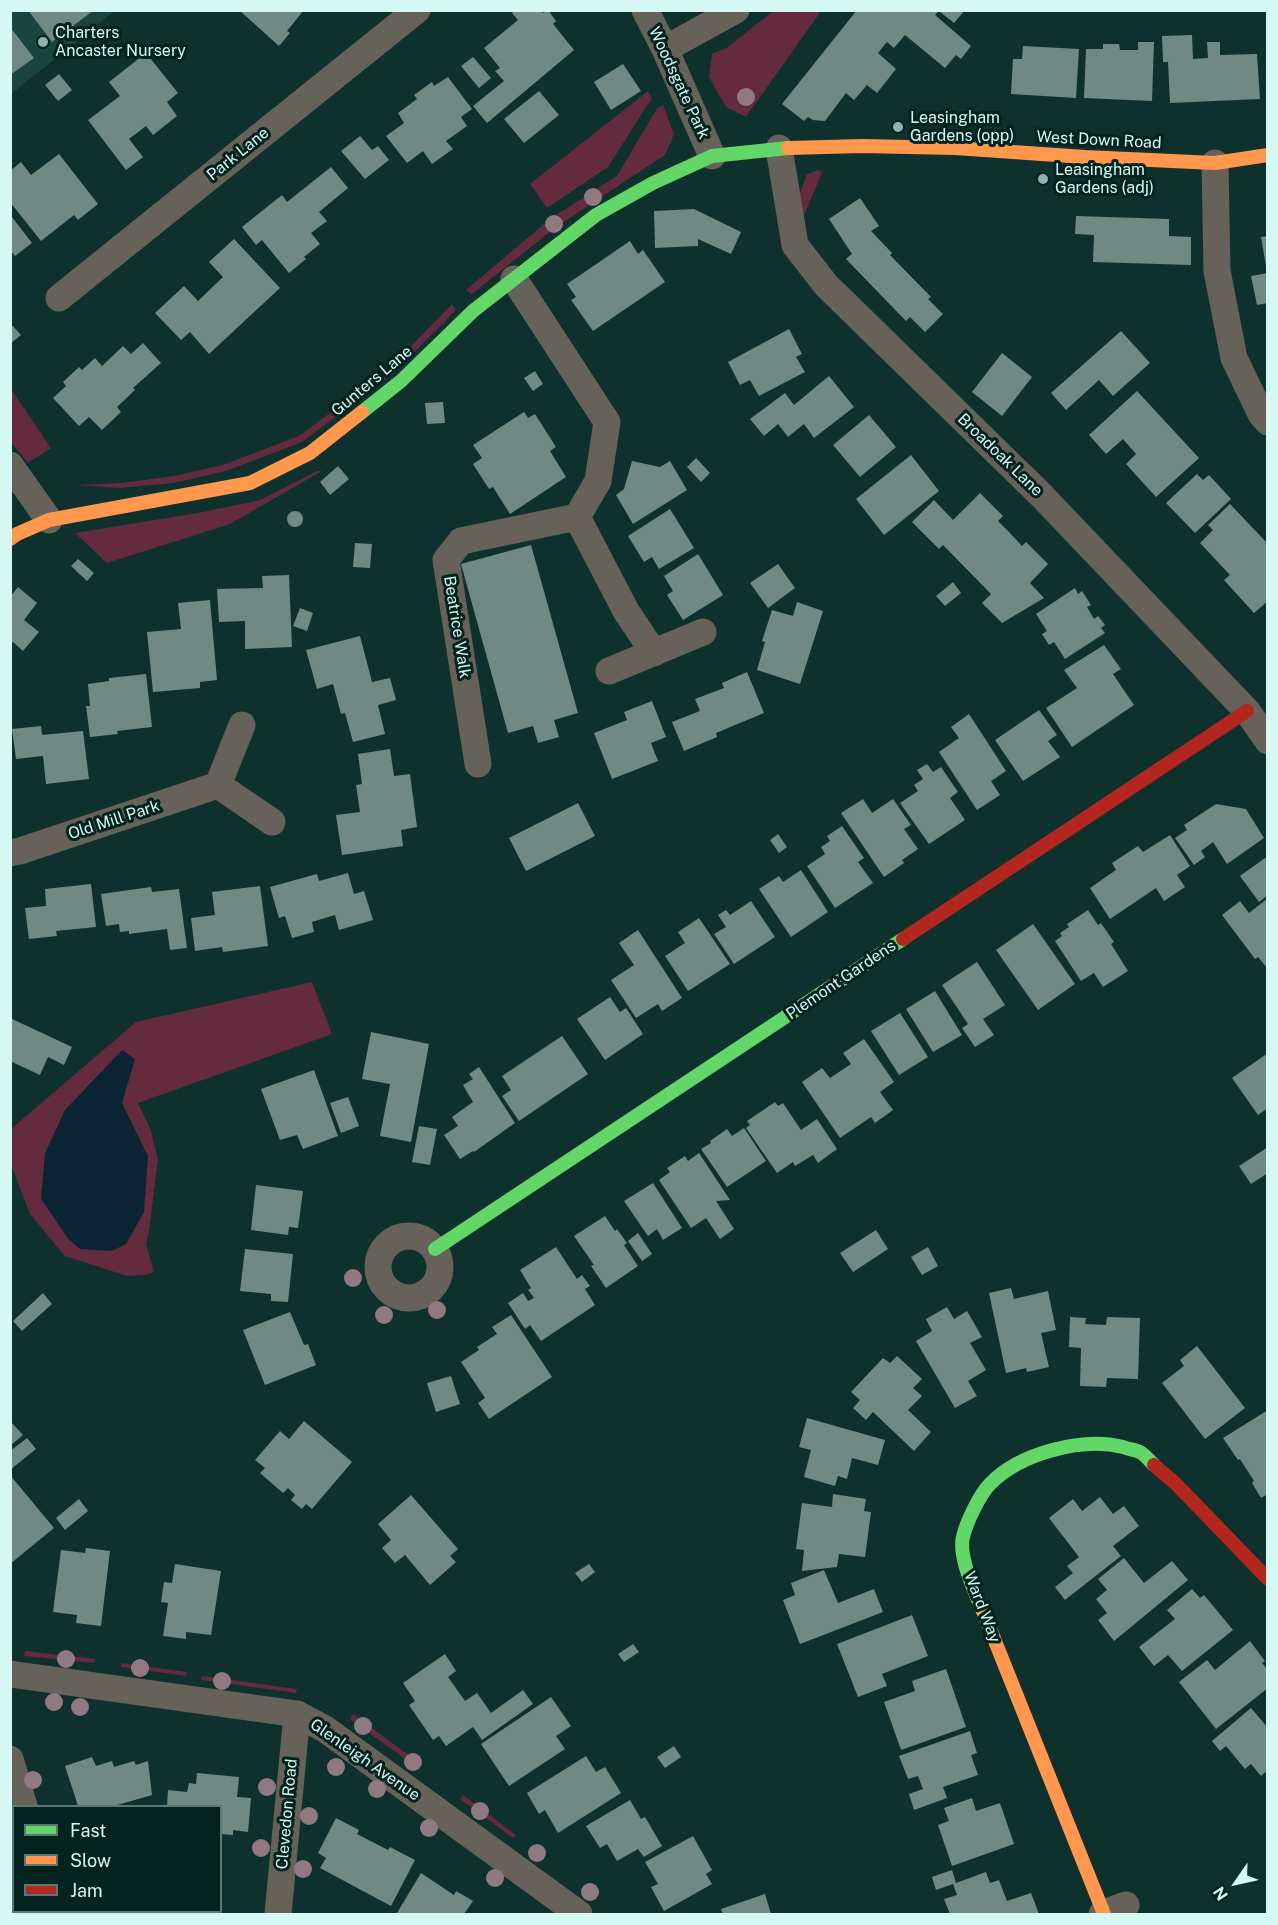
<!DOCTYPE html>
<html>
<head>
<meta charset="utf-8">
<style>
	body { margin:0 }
	#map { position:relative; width:1278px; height:1925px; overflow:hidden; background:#0e312d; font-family:"Public Sans",sans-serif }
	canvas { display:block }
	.frame { position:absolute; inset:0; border:12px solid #d6f8f2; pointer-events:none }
	.legend { position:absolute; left:12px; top:1805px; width:210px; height:108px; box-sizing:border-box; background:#04231f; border:2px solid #587873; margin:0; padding:8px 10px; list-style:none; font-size:18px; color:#d6f8f2 }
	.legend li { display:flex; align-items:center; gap:12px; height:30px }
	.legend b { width:30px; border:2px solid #587873 }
	.north { position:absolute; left:1206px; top:1853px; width:60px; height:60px; -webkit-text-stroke:4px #04231f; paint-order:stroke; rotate:236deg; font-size:16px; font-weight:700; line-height:24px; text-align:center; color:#d6f8f2 }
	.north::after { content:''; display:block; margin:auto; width:21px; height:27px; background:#d6f8f2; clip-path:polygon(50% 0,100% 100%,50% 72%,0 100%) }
</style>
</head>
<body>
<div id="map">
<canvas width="1278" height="1925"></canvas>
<div class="frame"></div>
<ul class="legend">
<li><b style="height:8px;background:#63d668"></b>Fast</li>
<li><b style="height:8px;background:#ff974d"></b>Slow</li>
<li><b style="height:8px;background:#b3261e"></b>Jam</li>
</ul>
<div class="north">N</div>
</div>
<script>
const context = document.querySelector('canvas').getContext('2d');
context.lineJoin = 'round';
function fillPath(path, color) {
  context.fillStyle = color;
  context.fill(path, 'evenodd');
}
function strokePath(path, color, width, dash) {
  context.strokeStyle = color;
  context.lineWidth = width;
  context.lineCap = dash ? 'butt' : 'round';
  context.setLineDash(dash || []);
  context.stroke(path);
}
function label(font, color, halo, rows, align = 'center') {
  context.font = font + ' "Public Sans",sans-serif';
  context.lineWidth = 6;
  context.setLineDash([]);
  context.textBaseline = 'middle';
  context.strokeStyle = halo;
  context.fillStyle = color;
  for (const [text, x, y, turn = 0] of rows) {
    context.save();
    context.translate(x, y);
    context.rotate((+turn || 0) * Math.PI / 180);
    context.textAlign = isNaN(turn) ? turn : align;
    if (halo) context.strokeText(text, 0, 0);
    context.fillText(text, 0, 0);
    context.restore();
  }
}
const built = new Path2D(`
	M11 11H115L11 94Z`);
const green = new Path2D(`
	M773 11H821L746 117 726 107 709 77 712 54 728 47Z
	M648 91 652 98 608 167 547 208 530 184Z
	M663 105 674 134 665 155 556 227 472 294 466 290 550 219 617 176 656 110Z
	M819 170 822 173 802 220 796 203 807 174Z
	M452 304 456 310 393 374 302 442 226 471 174 483 120 488 77 485 121 483 174 476 223 465 299 436 388 370Z
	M11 389 51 448 28 463 11 442Z
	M317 471H322L230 524 107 563 75 533 203 512 260 500Z
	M312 982 332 1034 138 1103 150 1128 158 1159 149 1231 146 1244 154 1272 145 1275 127 1276 65 1256 30 1214 11 1165V1129L136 1022Z
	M25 1651 95 1659 94 1663 24 1656Z
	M121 1663 187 1672 186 1676 121 1667Z
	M202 1676 297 1689 296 1693 201 1680Z
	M353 1714 422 1765 419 1769 350 1719Z
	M463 1795 516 1835 513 1838 460 1799Z`);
const water = new Path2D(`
	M122 1050 135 1059 122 1103 148 1156 144 1212 126 1244 112 1251 80 1249 69 1240 41 1199 45 1153 65 1110Z`);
const building = new Path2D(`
	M28 10H94L52 42Z
	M239 10H304L287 31 290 33 279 46Z
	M515 10H536L537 12 541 10 543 13 548 10 556 21 553 24 574 50 487 123 473 106 504 81 495 71 500 68 484 48 518 20 512 13Z
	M857 10H965L954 23 939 11 935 15 971 46 961 59 956 55 945 68 905 35 894 48 887 42 878 53 896 69 877 93 867 85 854 100 846 93 825 121 813 120 808 117 804 121 782 104Z
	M10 27 34 58 10 75Z
	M1192 35 1193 59 1208 58 1207 42H1220V55L1257 54 1260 99 1170 103 1168 62H1163L1162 36Z
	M1138 42H1154L1152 101 1084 98 1086 49H1103V44H1119L1120 50H1138Z
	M1023 46 1079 49 1076 98 1011 94 1013 59H1022Z
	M146 53 178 93 167 102 177 116 153 135 146 126 129 139 143 157 126 170 88 120 120 96 109 82Z
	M473 57 491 78 479 88 461 66Z
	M623 64 641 91 611 110 594 82Z
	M59 74 72 90 58 101 45 85Z
	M448 77 472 109 461 117 467 126 446 141 453 149 432 164 423 151 407 163 386 136 404 123 398 113 417 99 414 95 432 82 434 86Z
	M539 91 559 115 524 143 504 119Z
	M360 136 372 150 378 146 389 160 365 179 341 151Z
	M59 154 98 204 78 220 74 215 41 241 10 202V171L21 162 31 175Z
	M331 167 348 188 319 212 327 221 311 233 320 244 304 257 306 259 289 273 262 240 256 245 242 227 282 195 287 202Z
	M860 198 879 226 871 231 873 233 892 253 890 255 931 297 928 299 943 314 925 332 910 317 906 321 846 259 852 254 829 219Z
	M694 209 741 232 731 254 698 239V246L655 248 654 211Z
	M1076 216 1169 219V236L1191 237V265L1093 262 1094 235 1075 234Z
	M12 217 32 243 15 256 10 250V218Z
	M1268 236V266H1266L1261 237Z
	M234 239 280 288 209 354 190 332 181 340 155 313 184 286 198 301 223 277 209 262Z
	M630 241 638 254 643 250 665 282 593 331 571 300 576 297 567 284Z
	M1268 273V303L1257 305 1251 276Z
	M10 323 21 335 10 344Z
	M789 329 802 354 796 357 805 372 759 396 750 380 740 385 728 362Z
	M1121 331 1150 363 1113 396 1099 380 1066 410 1051 393Z
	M143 343 161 363 133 388 135 390 117 407 121 412 102 430 89 417 79 426 53 398 66 386 63 382 79 367 82 370 95 358 102 366 123 346 131 354Z
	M1002 353 1032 377 1002 416 972 392Z
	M535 371 543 384 533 391 524 378Z
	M829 376 854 407 814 438 804 424 788 437 778 424 764 436 750 419 785 393 794 405Z
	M1137 391 1199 458 1156 497 1126 464 1136 454 1123 439 1106 454 1089 435Z
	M443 402 445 423 427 424 425 403Z
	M524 412 528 418 535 414 556 447 550 451 566 477 510 514 493 487 489 489 473 464 482 458 473 445Z
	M869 415 896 447 860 477 833 445Z
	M911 455 939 491 884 535 856 499Z
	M696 458 710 473 701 482 687 467Z
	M632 461 660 467 670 461 687 490 633 524 616 495 624 489Z
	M338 466 349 479 330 495 320 482Z
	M1197 474 1203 480 1209 475 1231 499 1195 533 1166 503Z
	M980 493 1003 516 998 521 1009 532 1022 546 1026 542 1048 564 1030 583 1044 598 1002 623 982 603 991 594 943 545 939 549 912 522 934 500 953 520Z
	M1230 504 1268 544V583L1266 585 1268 601 1254 613 1224 580 1230 575 1200 543 1213 530 1208 525Z
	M670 509 694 548 659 569 652 557 644 562 628 536Z
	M287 519a8 8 0 1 1 16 0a8 8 0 1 1-16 0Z
	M355 543 372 544 370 568 353 567Z
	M531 545 578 713 554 720 559 737 538 743 533 726 508 733 461 564Z
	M698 554 723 595 683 620 667 595 673 591 664 576Z
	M78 559 94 573 87 581 71 566Z
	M778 564 795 588 768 608 750 583Z
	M289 575 292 647 245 649V621L219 622 217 589 263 588 262 576Z
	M953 582 961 593 945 606 936 596Z
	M18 587 37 603 24 620 39 632 23 651 13 642 10 645V597Z
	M1075 588 1078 594 1082 591 1091 605 1087 607 1094 619 1098 616 1105 625 1101 628 1105 633 1065 659 1054 642 1049 645 1042 634 1047 631 1036 614Z
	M210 600 217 680 200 682V688L153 692 147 632 181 629 178 603Z
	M797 602 823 611 800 684 757 670 765 642 762 641 772 610 793 616Z
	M300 608 313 613 307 631 293 626Z
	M360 636 372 682 390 678 396 700 378 705 385 734 353 742 345 713 341 714 333 684 317 689 306 650Z
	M1104 645 1121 669 1113 674 1134 705 1072 747 1046 708 1077 688 1064 670Z
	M747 672 764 713 716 733 717 737 684 751 672 722 700 711 695 699 724 688 722 683Z
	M146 674 152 727 117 731 118 734 90 737 86 706H90L88 684 109 681V678Z
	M652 701 666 737 651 743 658 761 612 779 594 733 627 720 624 712Z
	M1039 710 1057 735 1048 741 1060 757 1023 781 995 740Z
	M969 714 1006 771 991 781 1000 795 977 810 939 752 959 738 951 727Z
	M41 726 42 735 83 731 89 779 46 784 43 756 16 759 12 729Z
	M390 749 394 776 410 774 417 827 401 830 403 846 342 855 336 815 360 812 356 785 362 784 358 754Z
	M927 764 933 772 941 767 958 792 950 798 965 820 929 844 900 803 918 791 914 785 923 779 917 770Z
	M863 799 872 813 893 799 911 825 904 829 918 849 902 860 904 863 884 877 841 813Z
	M578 803 595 836 526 871 509 838Z
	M1216 804 1246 809 1264 838 1227 864 1213 842 1201 851 1205 857 1194 865 1175 838 1187 830 1184 825Z
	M842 826 864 858 858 862 873 883 835 908 807 866 825 854 821 847 830 841 827 836Z
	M778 834 787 847 779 853 770 840Z
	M1170 835 1190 866 1177 875 1185 887 1164 901 1156 888 1110 919 1090 888 1116 870 1112 863 1138 846 1143 852Z
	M1265 858 1268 860V895L1259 902 1240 876Z
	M801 870 828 912 791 937 759 889 779 876 783 882Z
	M348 873 354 894 364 891 373 920 339 930 335 915 312 922 314 932 292 938 285 916 279 918 270 887 317 874 319 881Z
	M91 884 96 927 56 931 57 936 29 939 25 908 46 906 45 889Z
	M260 886 268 946 223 952 222 947 195 951 191 918 215 915 212 892Z
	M151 887 152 892 179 889 187 948 170 950 167 929 129 934V931L120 932 119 924 106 926 101 894Z
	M1268 898V969L1258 957 1255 959 1222 915 1240 901 1249 913Z
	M751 901 775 937 734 964 714 934 726 927 718 915 726 910 730 915Z
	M1088 910 1098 925 1101 923 1114 942 1111 944 1128 971 1103 987 1094 973 1081 981 1055 941 1062 936 1060 933 1069 927 1067 924Z
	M699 918 730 964 688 991 665 956 685 943 678 932Z
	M1033 924 1075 984 1038 1010 996 950Z
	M638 930 682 998 662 1011 658 1004 636 1018 611 980 634 965 619 943Z
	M977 962 1005 1005 983 1019 994 1035 975 1047 962 1028 968 1024 942 985Z
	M935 991 962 1035 933 1052 906 1009Z
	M610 997 620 1012 626 1008 643 1034 605 1060 577 1019Z
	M900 1013 928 1057 899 1075 871 1031Z
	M10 1018 72 1047 64 1065 48 1057 40 1075 10 1061Z
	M371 1032 429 1044 411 1142 380 1136 390 1084 362 1079Z
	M562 1036 588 1074 519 1121 502 1096 511 1090 502 1076Z
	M864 1039 894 1082 880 1092 893 1110 875 1123 871 1117 840 1138 802 1082 822 1068 830 1078 851 1064 843 1053Z
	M1268 1053V1108L1258 1115 1232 1078Z
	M479 1067 515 1123 474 1152 473 1151 460 1159 444 1135 458 1126 452 1117 473 1102 463 1085 473 1079 469 1074Z
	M314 1070 338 1136 303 1149 297 1135 280 1140 261 1089Z
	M348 1097 359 1126 341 1133 330 1103Z
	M775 1102 778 1106 783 1103 801 1130 817 1119 837 1149 818 1163 813 1155 795 1166 793 1162 777 1173 746 1128 750 1125 747 1121Z
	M419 1126 437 1129 430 1165 412 1162Z
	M744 1128 766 1161 727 1187 701 1149 711 1143 710 1141 727 1129 732 1136Z
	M1268 1147V1173L1251 1184 1239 1166Z
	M699 1153 730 1200 716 1201 734 1229 720 1239 706 1218 691 1228 659 1180 670 1172 667 1168 685 1156 688 1161Z
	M653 1183 682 1228 663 1240 657 1229 648 1236 624 1201Z
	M256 1185 303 1191 298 1228 289 1227 288 1235 251 1230Z
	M605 1216 615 1231 617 1229 627 1243 624 1245 638 1266 606 1288 591 1266 594 1265 574 1236Z
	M876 1230 888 1249 853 1272 840 1253Z
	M638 1233 652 1254 642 1261 628 1241Z
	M556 1247 577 1279 582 1275 590 1286 585 1289 595 1305 541 1341 530 1325 525 1329 508 1303 523 1293 528 1301 534 1298 528 1290 531 1288 520 1270Z
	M928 1247 938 1266 922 1275 911 1257Z
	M245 1249 293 1254 288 1302 271 1301V1294L240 1291Z
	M1011 1288 1014 1299 1048 1291 1056 1330 1041 1333 1049 1367 1027 1372 1026 1368 1006 1373 989 1293Z
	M43 1293 52 1304 22 1331 13 1321Z
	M947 1307 954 1319 967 1311 982 1337 970 1343 986 1370 968 1381 977 1396 955 1408 916 1341 932 1331 926 1319Z
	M290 1312 304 1345 308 1344 316 1365 265 1385 243 1330Z
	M511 1315 552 1377 489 1419 478 1403 485 1398 461 1362 479 1350 477 1347 497 1334 492 1327Z
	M1070 1317 1086 1318 1085 1324 1106 1325 1107 1317 1140 1318 1138 1379 1107 1378 1106 1387 1080 1386 1081 1348 1069 1347Z
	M1197 1346 1245 1408 1205 1439 1162 1383 1184 1366 1180 1360Z
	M897 1356 922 1379 913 1388 922 1396 908 1410 931 1432 914 1451 873 1412 866 1420 853 1408 860 1400 851 1392 883 1358 890 1363Z
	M451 1376 460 1404 436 1412 427 1383Z
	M1268 1410V1494L1261 1498 1252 1483 1254 1481 1240 1459 1238 1460 1223 1438Z
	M807 1418 885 1440 878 1465 852 1458 847 1479 838 1476 835 1486 804 1477 811 1450 799 1447Z
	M10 1421 23 1435 10 1446Z
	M304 1421 352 1462 312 1509 306 1504 302 1509 291 1500 295 1495 288 1488 283 1493 260 1473 265 1468 255 1460 280 1431 289 1439Z
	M27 1438 36 1449 10 1470V1451Z
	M10 1475 54 1528 10 1564Z
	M833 1494 866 1499 864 1511 871 1512 865 1557 839 1554 837 1567 802 1571 804 1550 796 1549 802 1503 832 1507Z
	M411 1495 458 1549 450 1556 456 1562 430 1585 405 1555 395 1563 382 1548 391 1540 378 1524Z
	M1100 1497 1113 1514 1124 1506 1139 1526 1113 1546 1121 1556 1065 1600 1055 1587 1073 1573 1067 1566 1079 1557 1049 1518 1073 1499 1082 1511Z
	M79 1499 88 1511 65 1530 56 1518Z
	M86 1548 110 1551 101 1626 76 1623 77 1615 53 1612 61 1550 85 1553Z
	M1124 1558 1144 1583 1172 1561 1188 1580 1114 1641 1098 1620 1107 1613 1096 1599 1107 1590 1098 1579Z
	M175 1564 221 1571 211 1635 186 1632V1639L163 1636 168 1603 161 1602 164 1582 172 1583Z
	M589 1564 595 1572 582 1582 575 1573Z
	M824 1570 838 1603 874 1589 883 1612 800 1644 783 1600 795 1595 791 1583Z
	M1192 1589 1200 1598 1204 1595 1233 1630 1182 1671 1168 1655 1154 1666 1139 1647 1175 1619 1167 1610Z
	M912 1615 928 1656 882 1674 887 1686 858 1697 837 1644Z
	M1250 1641 1265 1661 1262 1663 1268 1670V1688L1216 1729 1179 1682 1207 1660 1215 1670Z
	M633 1644 639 1652 624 1662 618 1654Z
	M445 1654 456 1671 448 1677 465 1701 477 1693 491 1713 523 1690 533 1704 482 1740 473 1727 446 1746 439 1736 433 1740 409 1705 415 1701 403 1683Z
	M946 1669 966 1727 901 1750 884 1702 915 1691 912 1681Z
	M551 1697 571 1726 556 1736 565 1749 509 1786 481 1744Z
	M1251 1708 1268 1728V1770L1261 1776 1251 1764 1245 1769 1226 1746 1220 1751 1212 1741Z
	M970 1731 977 1753 971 1755 978 1775 943 1787 947 1798 914 1810 909 1794 923 1789 918 1776 908 1779 899 1756Z
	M674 1746 681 1757 665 1768 657 1757Z
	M586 1756 596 1772 605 1767 621 1793 558 1833 545 1810 539 1814 527 1793Z
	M92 1757 96 1766 112 1761 114 1767 134 1761 136 1765 148 1761 152 1795 114 1806H78L65 1766Z
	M197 1773 239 1777 237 1797 251 1798 248 1832 233 1830V1835L220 1834V1806H167L168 1790 187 1792 189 1783 196 1784Z
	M972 1798 976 1811 1000 1803 1014 1844 952 1866 938 1825 949 1821 944 1808Z
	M630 1800 641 1819 645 1817 662 1846 644 1857 638 1849 617 1861 607 1844 600 1848 586 1826Z
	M336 1818 359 1830 357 1834 388 1850 390 1847 415 1860 391 1906 320 1868 326 1858 318 1853Z
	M693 1836 712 1870 706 1874 712 1884 664 1911 651 1887 658 1884 645 1862Z
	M952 1870 956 1883 986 1872 990 1883 999 1880 1007 1901 1031 1893 1039 1914H950L944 1899 957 1895 953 1884 936 1890 932 1877Z
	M421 1873 454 1895 456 1891 473 1901 464 1914H399L397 1913Z
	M765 1894 771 1914H723L721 1909Z
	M159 1912H203L202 1914H159Z`);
const street = new Path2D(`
	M645 10 665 49 712 156
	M665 49 736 10
	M779 148 795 245 826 285 1041 495 1247 711 1268 741
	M1215 163 1217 271 1234 358 1261 414 1268 422
	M514 279 607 422 598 481 577 517 626 611 654 653
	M59 298 417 10
	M10 465 49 520
	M609 671 703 632
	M242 725 218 785 272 822
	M478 764 446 560 461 541 577 517
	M10 853 20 851 218 785
	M378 1267a31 31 0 1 1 62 0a31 31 0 1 1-62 0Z
	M10 1674 297 1714 325 1729 579 1914
	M10 1759 24 1806
	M55 1912 56 1914
	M278 1914 297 1714
	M1102 1914 1126 1905`);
const fast = new Path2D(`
	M362 412 401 381 473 311 596 215 653 183 712 156 788 148
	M435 1249 903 939
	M983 1611C975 1593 958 1556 963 1537 966 1523 980 1494 990 1484 1020 1453 1082 1437 1123 1447 1128 1449 1136 1450 1140 1452 1145 1455 1150 1461 1154 1465`);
const slow = new Path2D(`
	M788 148 862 146 955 148 1085 157 1215 163 1268 155
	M10 539 17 534 49 520 250 483 310 453 362 412
	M983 1611 1104 1914`);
const jam = new Path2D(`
	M903 939 1247 711
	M1154 1465 1176 1484 1268 1579`);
const trees = [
	[746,97],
	[593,197],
	[554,224],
	[353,1278],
	[437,1310],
	[384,1315],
	[66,1659],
	[140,1668],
	[222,1681],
	[54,1702],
	[80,1707],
	[363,1726],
	[413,1762],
	[336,1767],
	[33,1780],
	[267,1787],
	[377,1789],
	[480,1811],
	[309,1816],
	[429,1828],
	[261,1848],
	[537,1853],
	[303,1869],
	[495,1878],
	[590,1892]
];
const markers = [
	[43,42,6,"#90b2ad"],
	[898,127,6,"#90b2ad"],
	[1043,179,6,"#90b2ad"]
];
const poiNames = [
	["Charters",55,33],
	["Ancaster Nursery",55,51],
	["Leasingham",910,118],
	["Gardens (opp)",910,136],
	["Leasingham",1055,170],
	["Gardens (adj)",1055,188]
];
const streetNames = [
	["Woodsgate Park",679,83,65],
	["West Down Road",1099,140,3],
	["Park Lane",238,154,-39],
	["Gunters Lane",372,381,-40],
	["Broadoak Lane",1000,455,44],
	["Beatrice Walk",457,627,81],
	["Old Mill Park",114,820,-18],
	["Plemont Gardens",841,980,-34],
	["Ward Way",982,1607,69],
	["Glenleigh Avenue",365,1760,35],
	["Clevedon Road",287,1814,-85]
];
fillPath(built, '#19443f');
fillPath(green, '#642a3d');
fillPath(water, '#0b2434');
fillPath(building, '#6f8a83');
strokePath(street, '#66625a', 27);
strokePath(fast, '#63d668', 14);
strokePath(slow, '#ff974d', 14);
strokePath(jam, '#b3261e', 14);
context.fillStyle = '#917981';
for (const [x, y] of trees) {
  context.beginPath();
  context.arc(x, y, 9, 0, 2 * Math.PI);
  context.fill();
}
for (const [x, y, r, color] of markers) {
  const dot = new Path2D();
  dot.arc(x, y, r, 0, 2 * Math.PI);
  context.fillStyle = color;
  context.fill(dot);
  strokePath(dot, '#04231f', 2);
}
label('16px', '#d6f8f2', '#04231f', poiNames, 'left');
label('16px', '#d6f8f2', '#04231f', streetNames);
</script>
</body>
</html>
